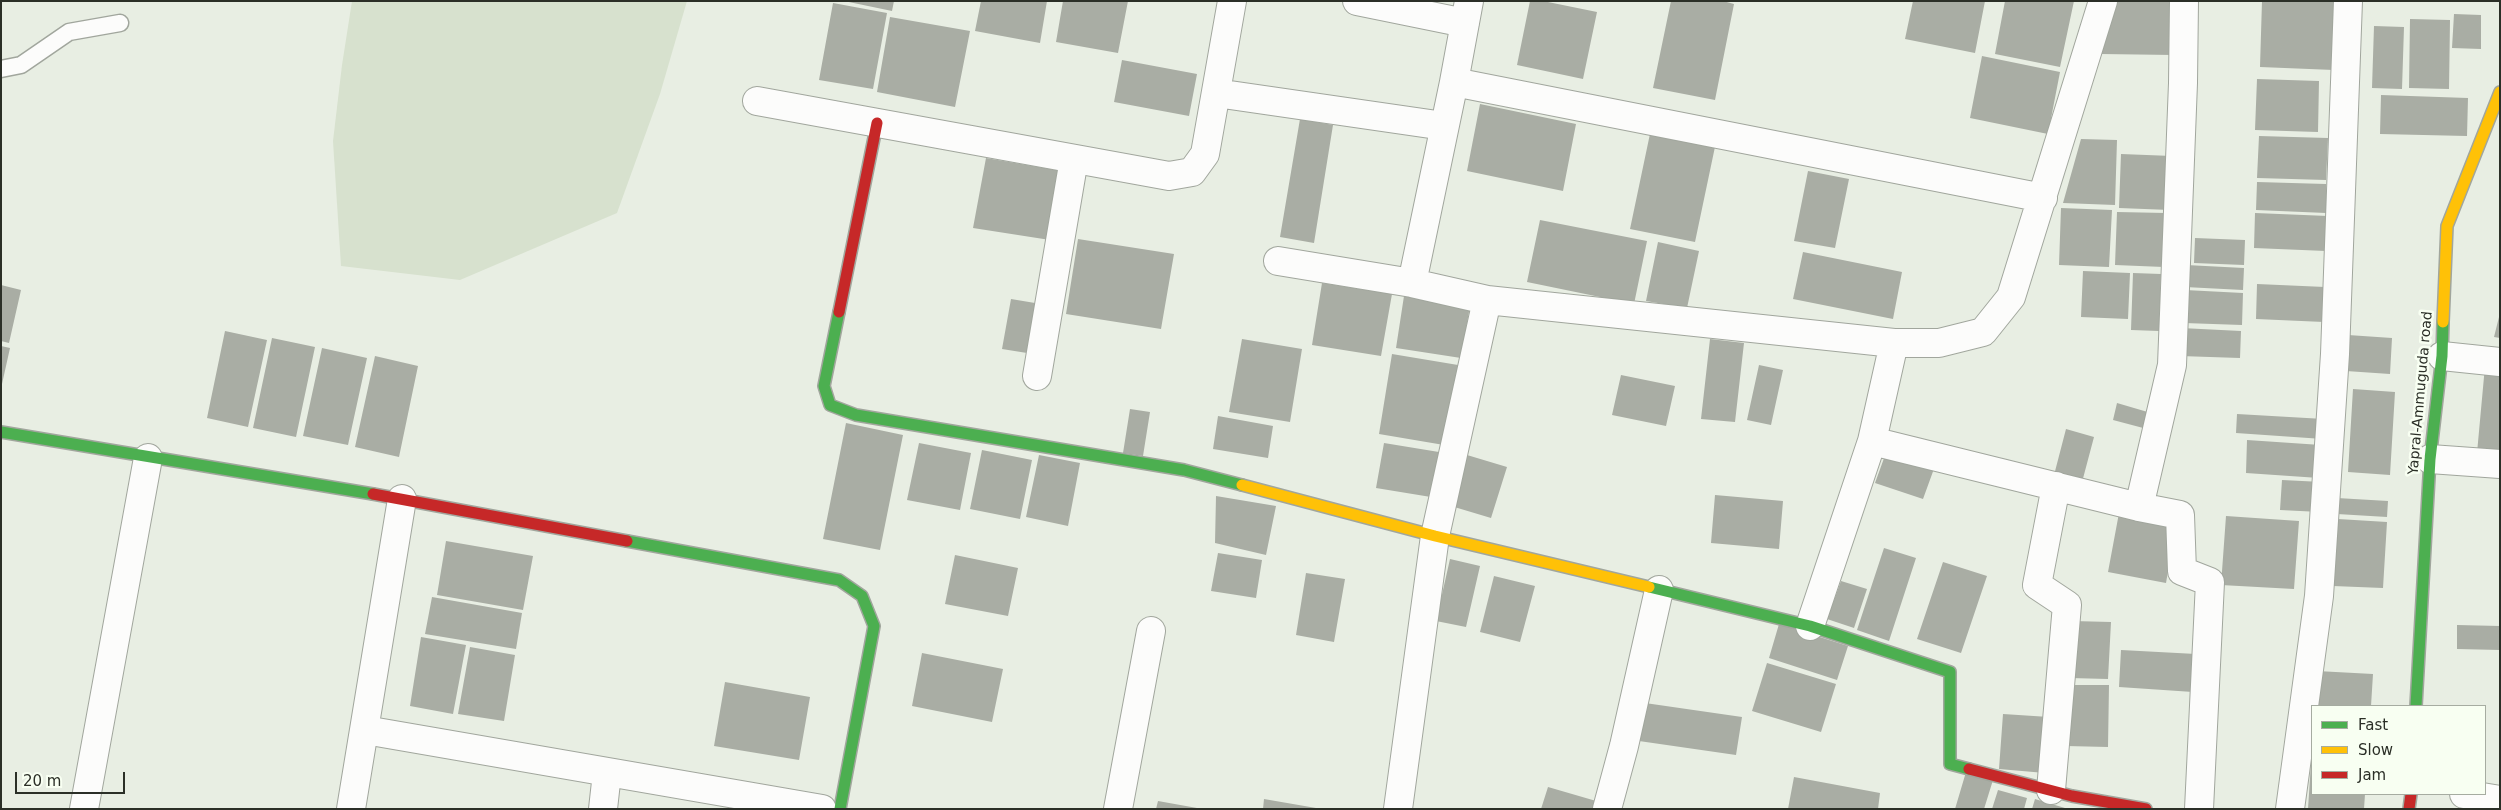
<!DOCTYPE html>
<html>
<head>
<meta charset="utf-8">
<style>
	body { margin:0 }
	#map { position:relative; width:2501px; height:810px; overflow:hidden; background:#e8eee3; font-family:"DejaVu Sans",sans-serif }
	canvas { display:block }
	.frame { position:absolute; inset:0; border:2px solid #2b2f27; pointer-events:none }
	.legend { position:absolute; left:2311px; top:705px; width:175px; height:90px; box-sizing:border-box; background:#f8fff2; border:1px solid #a6aca1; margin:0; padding:6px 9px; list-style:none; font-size:15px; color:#2b2f27 }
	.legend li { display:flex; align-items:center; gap:10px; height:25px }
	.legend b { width:25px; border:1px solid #a6aca1 }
	.scale { position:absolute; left:15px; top:772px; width:110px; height:22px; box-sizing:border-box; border:2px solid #2b2f27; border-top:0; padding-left:6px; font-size:15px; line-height:18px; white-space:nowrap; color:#2b2f27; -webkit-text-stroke:4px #f8fff2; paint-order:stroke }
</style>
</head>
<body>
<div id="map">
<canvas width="2501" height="810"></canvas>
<div class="frame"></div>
<ul class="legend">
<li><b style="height:6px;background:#4caf50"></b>Fast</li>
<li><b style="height:6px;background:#ffc107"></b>Slow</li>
<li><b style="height:6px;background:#c62828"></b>Jam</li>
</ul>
<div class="scale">20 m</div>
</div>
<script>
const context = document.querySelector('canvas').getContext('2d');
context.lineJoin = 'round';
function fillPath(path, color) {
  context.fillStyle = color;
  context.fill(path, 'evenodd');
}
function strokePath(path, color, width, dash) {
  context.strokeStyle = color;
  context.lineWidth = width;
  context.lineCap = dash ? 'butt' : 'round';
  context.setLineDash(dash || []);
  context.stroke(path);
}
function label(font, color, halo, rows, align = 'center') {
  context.font = font + ' "DejaVu Sans",sans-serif';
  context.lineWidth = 5;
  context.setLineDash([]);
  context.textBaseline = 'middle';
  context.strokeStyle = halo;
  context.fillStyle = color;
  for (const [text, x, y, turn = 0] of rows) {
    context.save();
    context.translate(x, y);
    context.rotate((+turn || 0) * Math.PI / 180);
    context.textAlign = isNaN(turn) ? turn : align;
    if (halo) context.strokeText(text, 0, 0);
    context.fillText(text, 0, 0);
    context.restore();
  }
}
const green = new Path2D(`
	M352 1H687L660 94 617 213 460 280 341 266 333 141 342 65Z`);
const building = new Path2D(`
	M844 1H894L892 11Z
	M981 1H1047L1040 43 975 31Z
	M1063 1H1128L1118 53 1056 42Z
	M1530 1H1543L1597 12 1583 79 1517 65Z
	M1671 1H1723L1734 4 1715 100 1653 88Z
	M1913 1H1985L1975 53 1905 39Z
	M2005 1H2074L2060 67 1995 54Z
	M2116 1H2174V55L2101 54Z
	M2262 1H2336L2334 70 2260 67Z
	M833 3 887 13 873 89 819 80Z
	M2454 14 2481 15V49L2452 48Z
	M890 17 970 31 955 107 877 92Z
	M2410 19 2450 20 2449 89 2409 88Z
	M2374 26 2404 27 2402 89 2372 88Z
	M1982 56 2060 72 2048 134 1970 118Z
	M1122 60 1197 74 1189 116 1114 102Z
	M2257 79 2319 81 2318 132 2255 130Z
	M2381 95 2468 98 2467 136 2380 134Z
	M1480 104 1576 124 1563 191 1467 171Z
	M1300 119 1333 125 1314 243 1280 237Z
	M1651 129 1716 142 1695 242 1630 229Z
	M2259 136 2328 138 2326 180 2257 178Z
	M2081 139 2117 140 2115 205 2063 203Z
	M2121 154 2172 156 2170 210 2119 208Z
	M986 158 1062 171 1050 240 973 228Z
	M1808 171 1849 179 1835 248 1794 241Z
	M2257 182 2326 184V213L2256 210Z
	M2061 208 2112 210 2109 267 2059 265Z
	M2117 212 2166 213 2164 267 2115 265Z
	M2255 213 2328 216 2326 251 2254 248Z
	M1540 220 1647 241 1634 304 1527 282Z
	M2195 238 2245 240 2244 265 2194 263Z
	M1078 239 1174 254 1161 329 1066 314Z
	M1658 242 1699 251 1687 308 1646 301Z
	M1803 252 1902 272 1893 319 1793 299Z
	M2186 265 2244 268 2243 290 2185 287Z
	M2083 271 2130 273 2128 319 2081 317Z
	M2133 273 2161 274 2159 331 2131 330Z
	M1322 283 1392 294 1381 356 1312 345Z
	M2257 284 2325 287 2324 322 2256 319Z
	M1 285 21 290 9 343 1 341Z
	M2185 290 2243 293 2242 325 2184 323Z
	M1404 296 1470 306 1461 358 1396 348Z
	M1011 299 1035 303 1027 353 1002 349Z
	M2500 313V338L2494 337Z
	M2181 328 2241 331 2240 358 2180 356Z
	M225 331 267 340 248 427 207 418Z
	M2348 335 2392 338 2390 374 2346 371Z
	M272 338 315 347 296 437 253 428Z
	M1242 339 1302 349 1290 422 1229 412Z
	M1710 339 1744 343 1735 422 1701 419Z
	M1 346 10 348 2 384 1 383Z
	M322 348 367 358 348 445 303 436Z
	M1392 354 1458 365 1444 445 1379 434Z
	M375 356 418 366 399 457 355 447Z
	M1759 365 1783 370 1771 425 1747 420Z
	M2485 366 2500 367V454L2477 453Z
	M1621 375 1675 386 1666 426 1612 415Z
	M2353 389 2395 392 2390 475 2348 472Z
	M2117 403 2151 413 2147 429 2113 420Z
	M1130 409 1150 412 1143 456 1123 453Z
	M2237 414 2324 419 2323 439 2236 433Z
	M1218 416 1273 426 1268 458 1213 449Z
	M846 423 903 435 880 550 823 539Z
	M2066 429 2094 437 2081 486 2053 479Z
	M2247 440 2321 445 2319 478 2246 473Z
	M919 443 971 453 960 510 907 500Z
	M1384 443 1445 453 1437 498 1376 488Z
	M982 450 1032 460 1020 519 970 509Z
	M1887 450 1935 466 1923 499 1875 483Z
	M1039 455 1080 463 1068 526 1026 517Z
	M1467 455 1507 467 1491 518 1451 506Z
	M2282 480 2322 482 2320 512 2280 510Z
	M1715 495 1783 501 1779 549 1711 543Z
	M1216 496 1276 506 1266 555 1215 543Z
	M2337 498 2388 501 2387 517 2337 514Z
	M2119 513 2176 524 2166 583 2108 572Z
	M2226 516 2299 521 2294 589 2221 585Z
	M2338 519 2387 522 2383 588 2333 586Z
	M446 541 533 556 523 610 437 595Z
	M1884 548 1916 558 1889 641 1857 630Z
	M1218 553 1262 560 1256 598 1211 591Z
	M955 555 1018 568 1008 616 945 604Z
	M1450 559 1480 566 1466 627 1436 621Z
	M1943 562 1987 576 1961 653 1917 639Z
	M1306 573 1345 579 1334 642 1296 635Z
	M1494 576 1535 586 1520 642 1480 632Z
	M1841 581 1867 589 1854 628 1827 619Z
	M432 597 522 613 516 649 425 634Z
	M2072 621 2111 622 2108 679 2070 678Z
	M1779 624 1848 646 1837 680 1769 658Z
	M2457 625 2500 626V650L2457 649Z
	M421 637 466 645 453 714 410 706Z
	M470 647 515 655 504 721 458 714Z
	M2121 650 2196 654 2193 692 2119 687Z
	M922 653 1003 669 992 722 912 706Z
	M1767 663 1836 684 1821 732 1752 711Z
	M2317 671 2373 674 2371 706H2315Z
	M725 682 810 697 799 760 714 746Z
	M2067 685H2109L2108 747 2066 746Z
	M1645 703 1742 717 1736 755 1639 741Z
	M2003 714 2049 717 2045 773 1999 769Z
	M2311 763 2312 794H2365L2364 809H2308Z
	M1966 772 1993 780 1984 809H1955Z
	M1794 777 1880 793 1878 809H1788Z
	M1548 787 1603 803 1602 809H1541Z
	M1998 790 2027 798 2024 809H1992Z
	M1264 799 1316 808V809H1263Z
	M2035 799 2065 808V809H2032Z
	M1158 801 1197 808V809H1156Z`);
const lane = new Path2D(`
	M1 69 21 65 69 32 120 23`);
const street = new Path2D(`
	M1357 1 1465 23
	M1454 82 2043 198
	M1216 93 1444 126
	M757 101 1169 176 1192 172 1205 154 1232 1
	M1278 261 1412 283 1487 300 1894 343H1939L1983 332 2011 297 2103 1
	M1412 283 1454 82 1469 1
	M2442 356 2500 362
	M1037 376 1074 159
	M1872 441 2139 507 2180 515 2182 571 2210 582 2199 809
	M2430 459 2500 464
	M2139 507 2172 365 2183 83 2184 1
	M1810 626 1872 441 1894 343
	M365 730 822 809
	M2051 790 2067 605 2037 585 2056 486
	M2464 794 2500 800
	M84 809 148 458
	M351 809 402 499
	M603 809 607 773
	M1118 809 1151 631
	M1398 809 1435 536 1487 300
	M1607 809 1624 746 1659 590
	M2290 809 2319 596 2335 354 2348 1`);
const fast = new Path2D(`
	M839 312 824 386 830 405 856 415 1184 470 1242 485
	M1 432 373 494
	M627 541 839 580 862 596 874 626 840 809
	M1649 587 1810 626 1950 672V764L1969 769
	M2416 706 2430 459 2442 356 2443 322`);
const slow = new Path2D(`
	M2443 322 2447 226 2500 92
	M1242 485 1435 536 1649 587`);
const jam = new Path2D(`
	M839 312 877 123
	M373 494 627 541
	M1969 769 2072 796 2146 809
	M2409 809 2411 794`);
const streetNames = [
	["Yapral-Ammuguda road",2421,393,-85]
];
fillPath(green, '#d7e1ce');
fillPath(building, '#a9ada4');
strokePath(lane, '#a1a69d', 19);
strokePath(street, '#a1a69d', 30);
strokePath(fast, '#a1a69d', 14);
strokePath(slow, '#a1a69d', 14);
strokePath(jam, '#a1a69d', 14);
strokePath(lane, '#fcfcfb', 16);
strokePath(street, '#fcfcfb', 28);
strokePath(fast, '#4caf50', 11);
strokePath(slow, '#ffc107', 11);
strokePath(jam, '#c62828', 11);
label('14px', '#2b2f27', '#f8fff2', streetNames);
</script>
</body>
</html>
